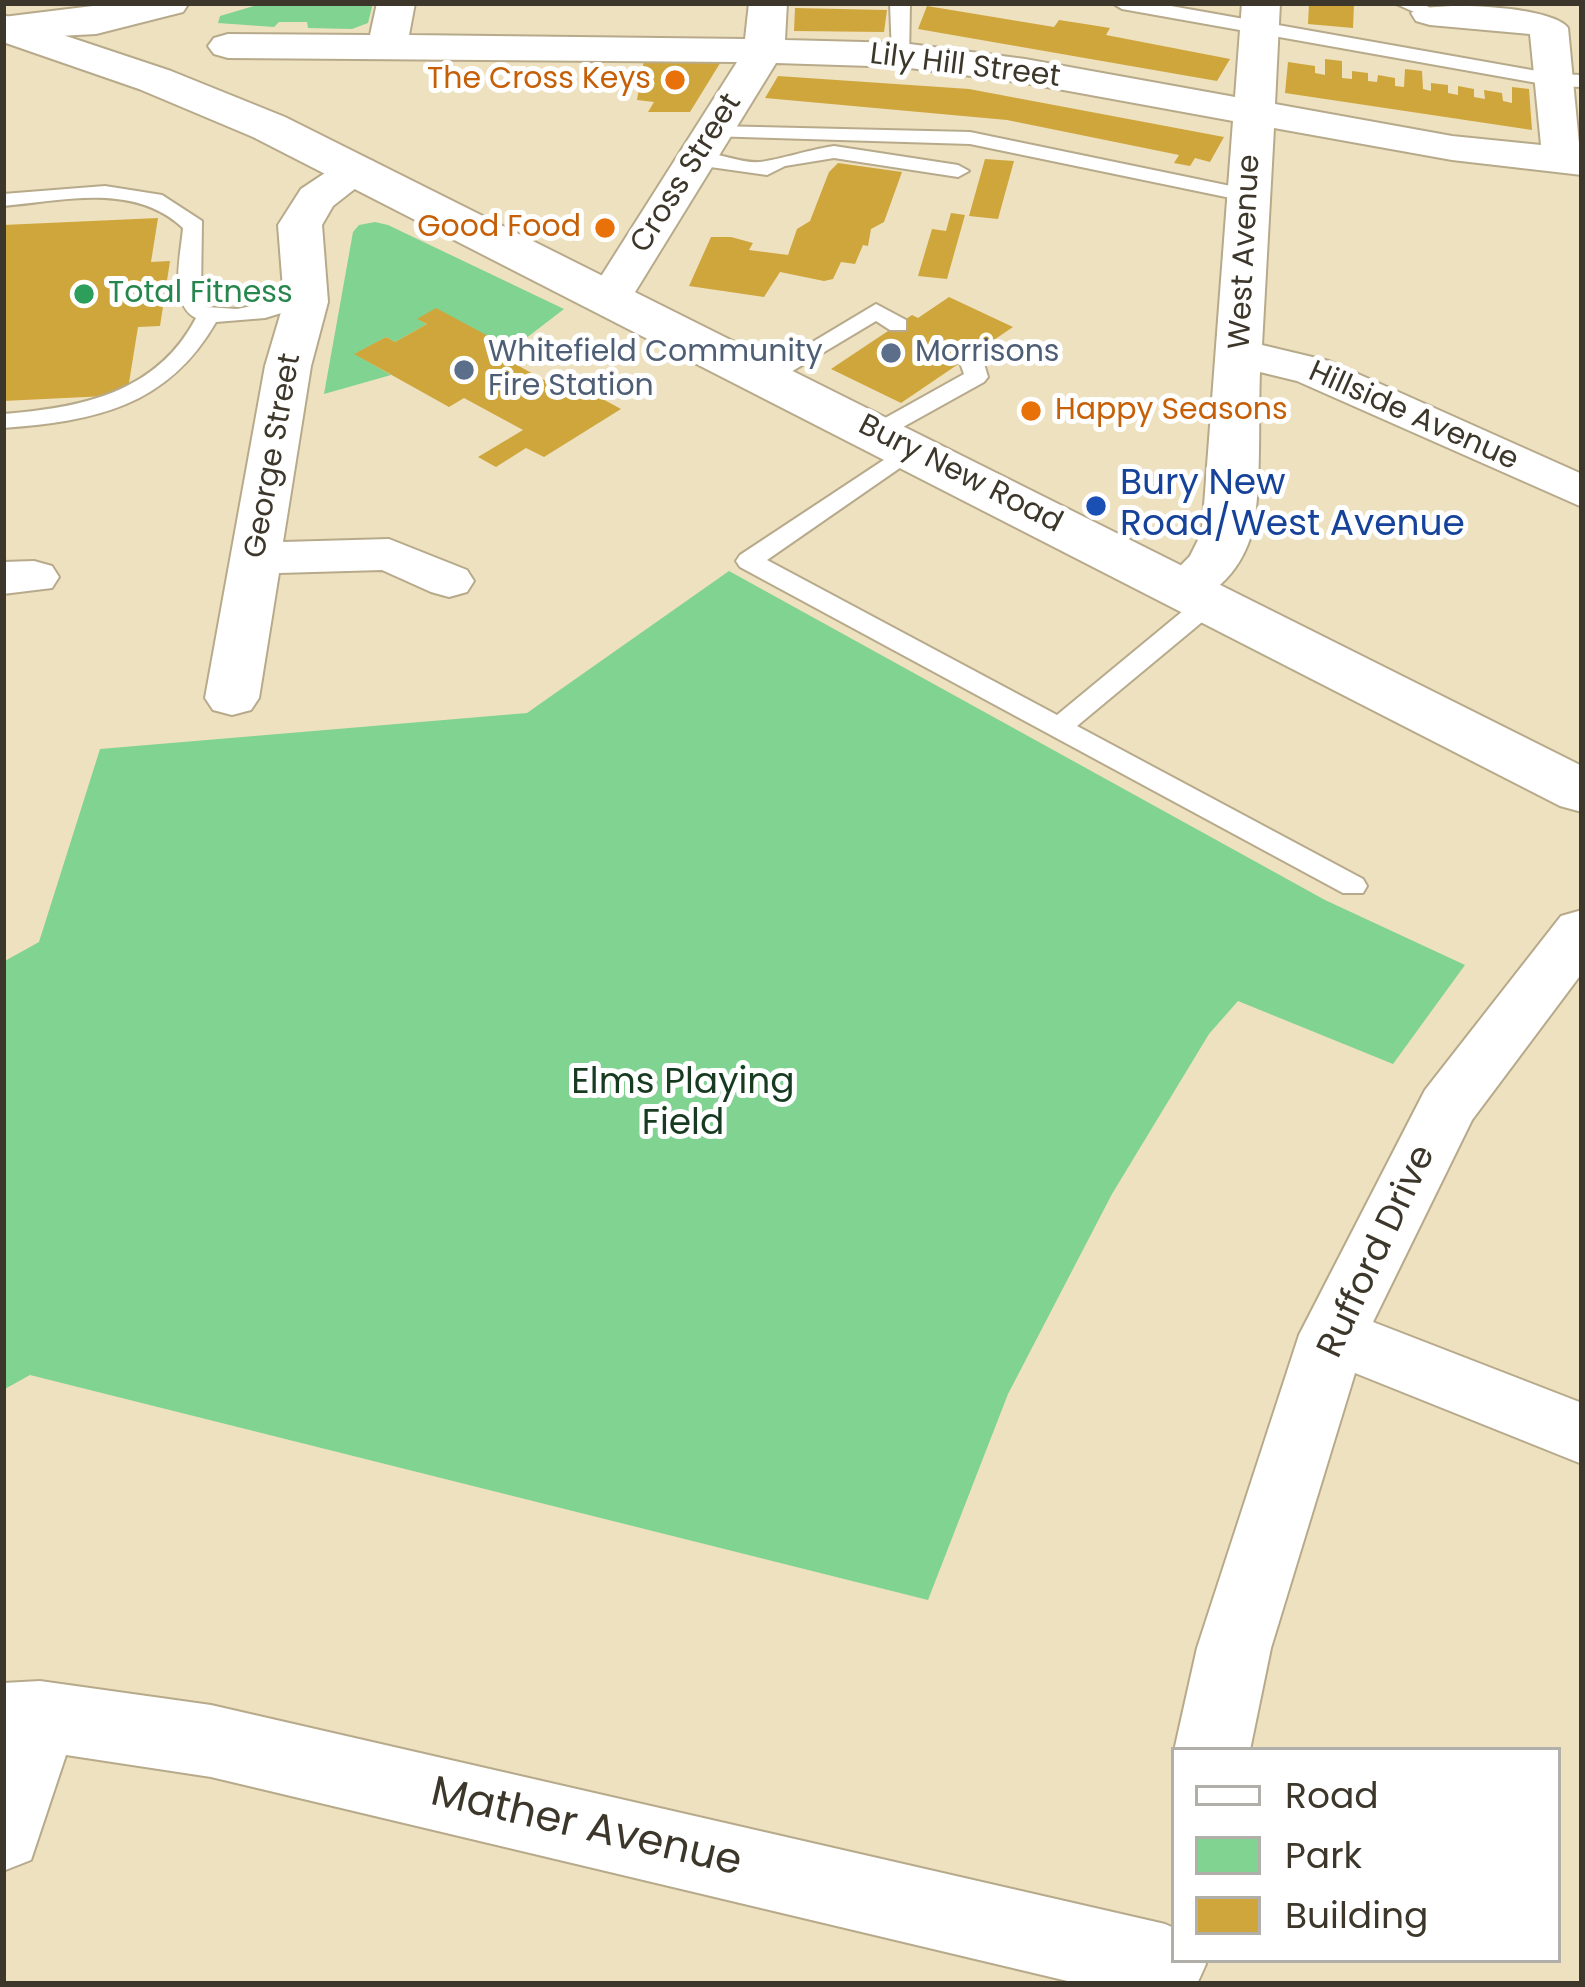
<!DOCTYPE html>
<html>
<head>
<meta charset="utf-8">
<style>
	body { margin:0 }
	#map { position:relative; width:1585px; height:1987px; overflow:hidden; background:#eee1c0; font-family:Poppins,sans-serif }
	canvas { display:block }
	.frame { position:absolute; inset:0; border:6px solid #3c372a; pointer-events:none }
	.legend { position:absolute; left:1171px; top:1747px; width:390px; height:216px; box-sizing:border-box; background:#fff; border:3px solid #b1afaa; margin:0; padding:15px 21px; list-style:none; font-size:36px; color:#3c372a }
	.legend li { display:flex; align-items:center; gap:24px; height:60px }
	.legend b { width:60px; border:3px solid #b1afaa }
</style>
</head>
<body>
<div id="map">
<canvas width="1585" height="1987"></canvas>
<div class="frame"></div>
<ul class="legend">
<li><b style="height:15px;background:#fff"></b>Road</li>
<li><b style="height:33px;background:#80d391"></b>Park</li>
<li><b style="height:33px;background:#cea63c"></b>Building</li>
</ul>
</div>
<script>
const context = document.querySelector('canvas').getContext('2d');
context.lineJoin = 'round';
function fillPath(path, color) {
  context.fillStyle = color;
  context.fill(path, 'evenodd');
}
function strokePath(path, color, width, dash) {
  context.strokeStyle = color;
  context.lineWidth = width;
  context.lineCap = dash ? 'butt' : 'round';
  context.setLineDash(dash || []);
  context.stroke(path);
}
function label(font, color, halo, rows, align = 'center') {
  context.font = font + ' Poppins,sans-serif';
  context.lineWidth = 10;
  context.setLineDash([]);
  context.textBaseline = 'middle';
  context.strokeStyle = halo;
  context.fillStyle = color;
  for (const [text, x, y, turn = 0] of rows) {
    context.save();
    context.translate(x, y);
    context.rotate((+turn || 0) * Math.PI / 180);
    context.textAlign = isNaN(turn) ? turn : align;
    if (halo) context.strokeText(text, 0, 0);
    context.fillText(text, 0, 0);
    context.restore();
  }
}
const green = new Path2D(`
	M264 3H373L368 23 352 29 308 28 307 22H279L274 27 218 23 220 16Z
	M375 222 388 225 564 309 512 349 419 320 427 324 395 342 386 337 355 354 391 375 324 394 353 232 359 225Z
	M729 571 1325 900 1465 965 1393 1064 1238 1001 1209 1034 1112 1194 1008 1394 928 1600 30 1375 3 1390V962L39 942 100 749 527 713Z`);
const building = new Path2D(`
	M1309 3H1354L1353 28 1308 24Z
	M927 6 1054 27 1059 20 1085 24 1110 28 1106 35 1230 59 1217 81 918 29Z
	M795 8 887 10 884 32 794 31Z
	M1325 59 1342 61V78L1352 79V71L1368 73V81L1377 82 1378 75 1395 78V86L1404 87 1405 69 1422 71 1423 89 1431 91V83L1448 85V93L1458 95V86L1474 89V97L1485 99 1484 90 1502 93 1503 101 1512 103V87L1529 89 1532 130 1285 93 1288 62 1315 66V73L1325 75Z
	M644 60H722L690 112H648L654 102 637 100Z
	M778 76 969 89 1224 137 1210 162 1195 158 1190 166 1174 163 1179 155 1007 120 765 98Z
	M985 159 1014 161 998 219 969 216Z
	M838 163 902 172 884 222 871 229 868 246 863 245 855 264 841 262 833 279 824 281 780 272 764 297 689 286 711 237H731L753 243 749 250 788 255 797 229 810 221 829 172Z
	M951 213 965 215 947 279 918 276 932 229 946 231Z
	M158 218 151 262 170 261 160 326 138 327 127 395 3 401V225Z
	M949 297 1013 327 901 403 831 369 912 315 918 318Z
	M436 308 520 353 508 360 575 397 586 390 621 409 544 457 526 448 496 467 478 457 523 430 464 398 449 407 354 354 386 337 395 342 427 324 417 319Z`);
const lane = new Path2D(`
	M890 3H910L909 59 892 55Z
	M1112 3H1154L1554 74 1582 75V87L1554 86 1122 9Z
	M1394 3H1421L1440 13 1430 19Z
	M716 126 970 132 1250 190 1261 196 1250 202 970 144 709 136V128Z
	M834 146 958 165 969 171 958 177 834 158 785 166 767 175 696 165 686 159C705 144 736 164 760 162 778 160 812 149 834 146Z
	M105 186 162 195 202 221 201 293 206 307 237 309 306 295 317 302 265 318 216 322C167 407 95 421 3 428V414C81 408 157 393 196 318 168 304 181 254 183 228 134 182 63 201 3 206V194Z
	M876 304 906 320V330H890L876 321 774 382 766 384 754 377Z
	M970 350 982 357 988 377 984 382 885 437H869V427L964 374 958 357Z
	M911 442 923 449 920 454 767 560 1057 715 1201 596H1219L1223 602 1219 608 1077 726 1363 879 1367 886 1363 893H1343L740 567 736 561 740 555Z`);
const street = new Path2D(`
	M377 3H415L409 35 745 39 749 3H787L785 40 902 43 1025 59 1235 97 1242 3H1280L1275 104 1452 136 1541 145 1530 34 1430 25 1416 21 1411 13C1426 0 1553 5 1568 28L1582 175 1452 160 1274 128 1262 345 1329 361 1582 474V507L1297 381 1260 372C1258 415 1262 493 1252 532 1242 570 1208 610 1167 599L1159 588 1190 556 1202 532 1233 121 1025 83 902 67 776 63 632 297 626 306 610 310 594 306 588 297 737 62 228 58 214 54 208 46 214 38 228 34 370 35Z
	M358 157 373 161 379 170 333 206 322 225 328 302 311 366 283 542 389 539 467 570 474 581 467 592 449 597 431 592 382 570 279 573 259 698 251 710 232 715 213 710 205 698 265 366 284 302 278 225 301 189 343 161Z
	M34 561 52 566 59 577 52 588 3 594V562Z
	M1582 910V973L1472 1120 1373 1322 1582 1403V1464L1355 1373 1271 1648 1250 1750 1174 1751 1197 1648 1299 1335 1425 1090 1561 916Z
	M40 1681 211 1705 1165 1924 1174 1928V1960H1204L1206 1964 1197 1984H1080L211 1777 66 1755 31 1860 3 1871V1683Z`);
const secondary = new Path2D(`
	M117 3H189L183 12 96 34 3 39V17Z`);
const highway = new Path2D(`
	M3 15 171 71 285 117 1582 766V812L1560 806 253 137 139 89 3 42Z`);
const markers = [
	[675,80,12,"#e8710a"],
	[605,228,12,"#e8710a"],
	[84,294,12,"#2e9e5b"],
	[891,353,12,"#5c6f8a"],
	[464,370,12,"#5c6f8a"],
	[1031,411,12,"#e8710a"],
	[1096,506,12,"#1a4fb4"]
];
const farStreetnames = [
	["Lily Hill Street",965,67,7],
	["Cross Street",687,174,-58],
	["West Avenue",1246,252,-87],
	["Hillside Avenue",1413,417,24],
	["George Street",274,456,-80],
	["Bury New Road",960,475,27]
];
const farFoodnames = [
	["The Cross Keys",651,80],
	["Good Food",581,228],
	["Happy Seasons",1055,411,"left"]
];
const farLeisurenames = [
	["Total Fitness",108,294]
];
const farServicenames = [
	["Whitefield Community",488,353],
	["Fire Station",488,387],
	["Morrisons",915,353]
];
const transitNames = [
	["Bury New",1120,485],
	["Road/West Avenue",1120,526]
];
const parkNames = [
	["Elms Playing",683,1084],
	["Field",683,1125]
];
const streetNames = [
	["Rufford Drive",1378,1252,-65]
];
const nearStreetnames = [
	["Mather Avenue",586,1829,13]
];
fillPath(green, '#80d391');
fillPath(building, '#cea63c');
strokePath(lane, '#b7aa8b', 4);
strokePath(street, '#b7aa8b', 4);
strokePath(secondary, '#b7aa8b', 4);
strokePath(highway, '#b7aa8b', 4);
fillPath(lane, '#fff');
fillPath(street, '#fff');
fillPath(secondary, '#fff');
fillPath(highway, '#fff');
for (const [x, y, r, color] of markers) {
  const dot = new Path2D();
  dot.arc(x, y, r, 0, 2 * Math.PI);
  context.fillStyle = color;
  context.fill(dot);
  strokePath(dot, '#fff', 4.5);
}
label('30px', '#3c372a', '#fff', farStreetnames);
label('30px', '#c56008', '#fff', farFoodnames, 'right');
label('30px', '#27864d', '#fff', farLeisurenames, 'left');
label('30px', '#4e5e75', '#fff', farServicenames, 'left');
label('36px', '#164399', '#fff', transitNames, 'left');
label('36px', '#173b20', '#fff', parkNames);
label('36px', '#3c372a', '#fff', streetNames);
label('42px', '#3c372a', '#fff', nearStreetnames);
</script>
</body>
</html>
